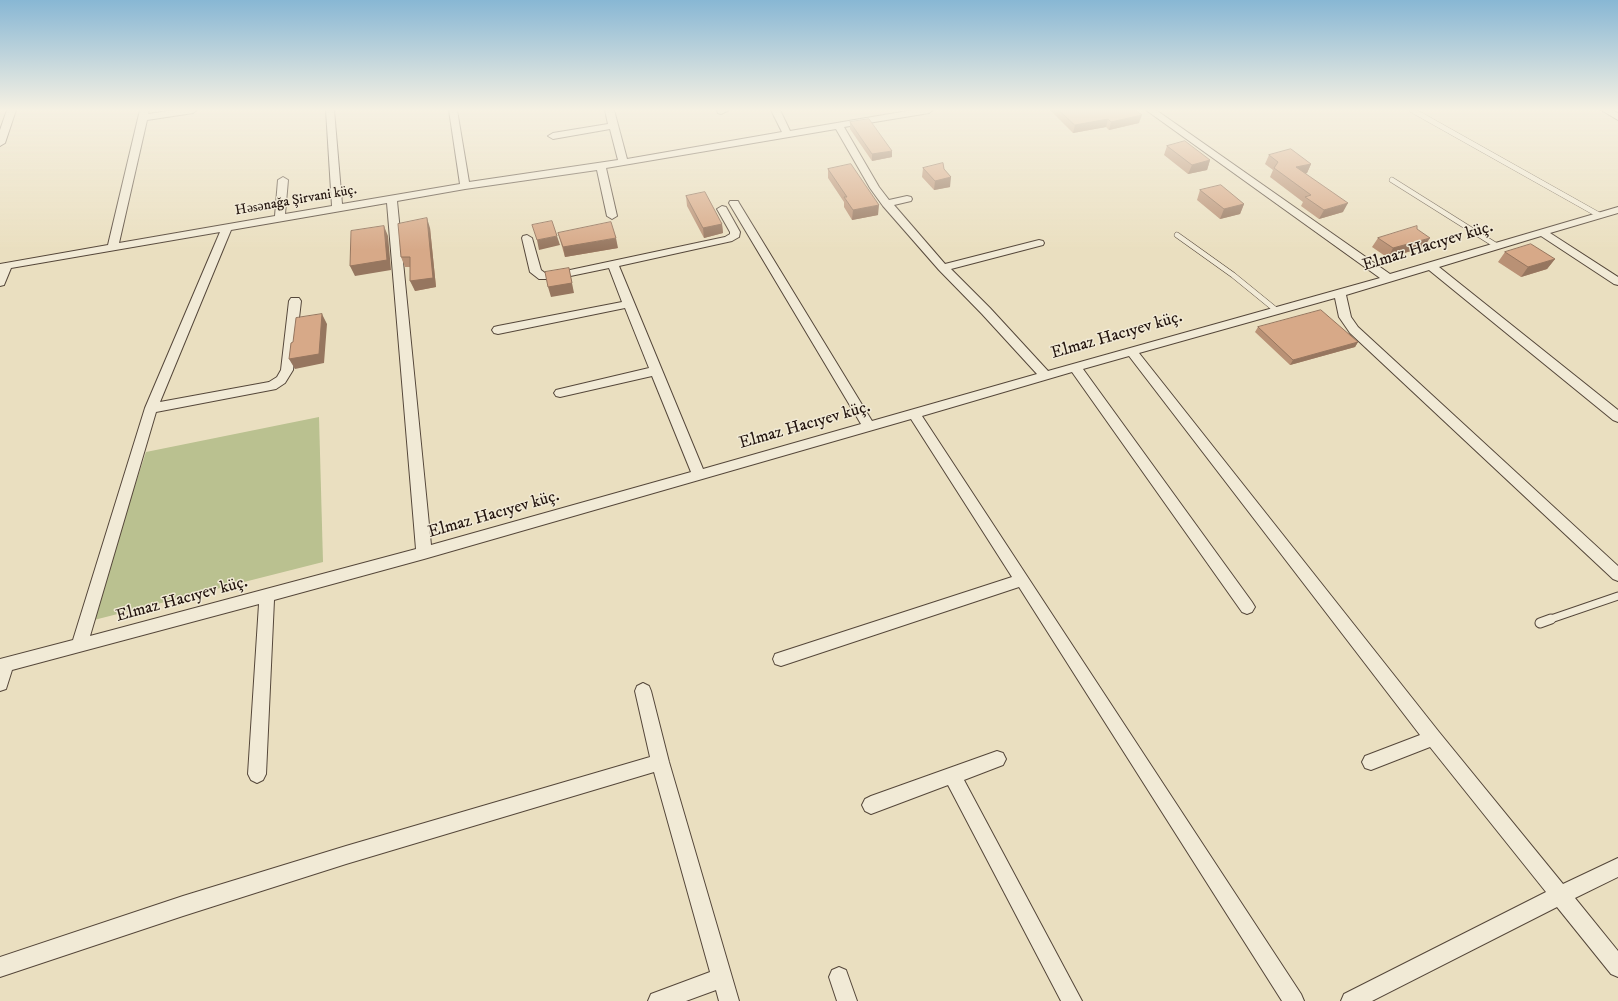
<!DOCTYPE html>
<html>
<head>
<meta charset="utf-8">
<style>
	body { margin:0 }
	canvas { display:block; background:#eadfc0 }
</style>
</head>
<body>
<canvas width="1618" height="1001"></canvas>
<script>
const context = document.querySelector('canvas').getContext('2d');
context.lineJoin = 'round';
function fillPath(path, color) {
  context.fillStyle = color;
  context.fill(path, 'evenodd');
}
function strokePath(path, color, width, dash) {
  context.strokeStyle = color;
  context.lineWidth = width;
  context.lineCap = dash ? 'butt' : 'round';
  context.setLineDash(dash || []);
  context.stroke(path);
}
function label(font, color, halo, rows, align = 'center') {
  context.font = font + ' "IM FELL DW Pica",serif';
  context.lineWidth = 3;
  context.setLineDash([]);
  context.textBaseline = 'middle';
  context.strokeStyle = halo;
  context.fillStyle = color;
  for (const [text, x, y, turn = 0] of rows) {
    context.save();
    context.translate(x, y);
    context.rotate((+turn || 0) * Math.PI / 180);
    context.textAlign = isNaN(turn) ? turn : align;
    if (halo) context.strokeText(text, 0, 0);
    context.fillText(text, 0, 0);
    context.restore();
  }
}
const green = new Path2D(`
	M319 417 323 562 90 621 146 452Z`);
const laneFar2 = new Path2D(`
	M1412 110 1599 215
	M1392 180 1497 246
	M1177 235 1233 275 1276 310`);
const laneFar1 = new Path2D(`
	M1548 620 1618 596`);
const lane = new Path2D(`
	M1540 623 1551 619`);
const street = new Path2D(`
	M7 110H16L5 143 0 146V130Z
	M140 110H149L148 114 175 110H197L193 113 147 120 119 243 275 216 278 180 283 177 288 180 285 214 332 206 326 110H334L342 204 460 184 449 110H457L469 182 618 160 610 129 553 139 548 136 553 133 608 124 605 110H614L627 159 782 132 771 110H780L790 131 913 110H933L929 113 844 127 879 187 889 200 907 196 911 197 912 199 911 201 894 205 945 264 1039 240 1043 241 1044 243 1043 245 951 269 990 308 1048 371 1380 278 1146 110H1156L1390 274 1618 207V213L1550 233 1618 277V285L1614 284 1541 236 1439 267 1618 410V422L1613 420 1429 270 1346 295 1351 317 1358 327 1618 566V581L1613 579 1350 333 1339 317 1335 298 1139 353 1439 732 1563 884 1618 858V877L1575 898 1618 951V977L1611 974 1557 907 1372 1001H1341L1344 994 1546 892 1430 747 1371 770 1365 768 1362 762 1365 756 1420 735 1129 356 1083 369 1252 602 1255 607 1252 612 1247 614 1242 612 1072 372 922 416 1301 994 1304 1001H1282L1019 587 781 666 775 664 773 659 775 654 781 652 1012 577 911 419 424 559 274 600 266 774 263 780 257 783 251 780 248 774 259 604 12 670 6 689 0 691V659L73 640 145 408 220 232 11 268 4 285 0 286V264L108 245ZM836 129 870 188 883 206 939 270 982 314 1037 374 872 421 739 203 738 201H730L729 203 861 424 703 469 619 266 732 241 739 237 740 232 726 207 722 206 717 209 730 232V234L725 237 556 273H545L541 270 532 238 527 235 523 236 522 238 530 272 539 279H556L609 268 622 302 498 326 494 327 492 330 494 333 498 334 625 308 649 368 560 389 556 390 554 393 556 396 560 397 652 376 691 472 431 545 397 201 465 189 597 170 607 216 612 219 617 216 606 168ZM387 203 416 549 90 636 156 412 276 389 285 383 293 370 301 301 299 298H291L289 301 281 370 277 377 269 382 160 402 231 230Z
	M717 110H729L721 114 718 113Z
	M1601 110H1612L1618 113V120Z
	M643 683 649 686 651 691 669 762 739 1001H719L716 990 686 1001H648L651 994 710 972 654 772 346 864 183 916 0 977V957L183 896 346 846 650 757 635 691 637 686Z
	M997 751 1003 753 1006 759 1003 765 964 780 1082 1001H1061L948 785 871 814 865 811 862 805 865 799 871 796Z
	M839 967 846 970 857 1001H837L829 977 832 970Z`);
const wall = new Path2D(`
	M1050 110H1136L1139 123 1109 130 1106 127 1073 133Z
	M850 122 892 157 872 161 850 129Z
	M1167 146 1210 160 1207 170 1188 174 1164 155Z
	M1269 155 1311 164 1307 173 1305 174 1343 212 1319 219 1301 206 1303 202 1270 177 1273 170 1265 164Z
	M923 168 944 169 950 187 934 190 922 177Z
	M828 169 878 215 852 220 844 207V202L828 178Z
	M1200 190 1244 204 1240 214 1220 219 1197 200Z
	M686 196 722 224 723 233 704 238 687 206Z
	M430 228 436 287 415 291 410 267H405L401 257Z
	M1417 229 1424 247 1388 258 1372 247 1378 238Z
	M558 233 618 248 565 257Z
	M1505 252 1555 259 1547 269 1521 277 1498 262Z
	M1258 327 1358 342 1355 347 1290 365 1255 332Z`);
const shadedWall = new Path2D(`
	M1142 115 1139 123 1109 130 1111 122Z
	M1108 119 1106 127 1073 133 1075 125Z
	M892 151V157L872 161V154Z
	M1210 160 1207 170 1188 174 1192 165Z
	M1311 164 1307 173 1292 177 1296 167Z
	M951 177 950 187 934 190 935 181Z
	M1348 203 1343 212 1319 219 1324 210Z
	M1244 204 1240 214 1220 219 1224 209Z
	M879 205 878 215 852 220 853 210Z
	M427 218 430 228 436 287 415 291 410 281Z
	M722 224 723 233 704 238 703 228Z
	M384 226 388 236 391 270 355 276 350 266Z
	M557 236 560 245 539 250 537 240Z
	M616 238 618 248 565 257 563 247Z
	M1430 238 1424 247 1388 258 1393 248Z
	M1555 259 1547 269 1521 277 1528 267Z
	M569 268 574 293 551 297 548 287Z
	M322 314 327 324 324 363 295 369 289 359Z
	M1358 342 1355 347 1290 365 1293 360Z`);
const building = new Path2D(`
	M1059 110H1136L1142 115 1111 122 1108 119 1075 125Z
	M869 119 892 151 872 154 850 122Z
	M1185 141 1210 160 1192 165 1167 146Z
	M1291 149 1311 164 1296 167 1348 203 1324 210 1305 197 1311 195 1274 168 1278 162 1269 155Z
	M943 163 944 169 951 177 935 181 923 168Z
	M851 164 879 205 853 210 844 197H847L828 169Z
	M1221 185 1244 204 1224 209 1200 190Z
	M705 192 722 224 703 228 686 196Z
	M427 218 433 278 410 281V257H401L398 224Z
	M552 221 557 236 537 240 532 225Z
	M611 222 616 238 563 247 558 233Z
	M384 226 387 260 350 266 351 231Z
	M1417 226V229L1430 238 1393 248 1378 238Z
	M1531 244 1555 259 1528 267 1505 252Z
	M569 268 572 283 548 287 545 272Z
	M1321 310 1358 342 1293 360 1258 327Z
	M322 314 319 354 289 359 291 343 293 342 296 318Z`);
const farStreetnames = [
	["Həsənağa Şirvani küç.",296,201,-10]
];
const streetNames = [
	["Elmaz Hacıyev küç.",1428,247,-17],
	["Elmaz Hacıyev küç.",1117,336,-16],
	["Elmaz Hacıyev küç.",805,426,-16],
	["Elmaz Hacıyev küç.",494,515,-16],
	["Elmaz Hacıyev küç.",182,600,-15]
];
fillPath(green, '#bac190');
strokePath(laneFar2, '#55473a', 6);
strokePath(laneFar1, '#55473a', 9);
strokePath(lane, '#55473a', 11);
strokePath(street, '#55473a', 2);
strokePath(laneFar2, '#f1ead6', 5);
strokePath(laneFar1, '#f1ead6', 7);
strokePath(lane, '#f1ead6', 9);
fillPath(street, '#f1ead6');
fillPath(wall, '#b99175');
fillPath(shadedWall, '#96765f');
fillPath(building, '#d7a988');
strokePath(building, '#96765f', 1);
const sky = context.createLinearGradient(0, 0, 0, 250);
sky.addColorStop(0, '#88b7d4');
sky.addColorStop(0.44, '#f6f1e3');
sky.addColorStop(1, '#f6f1e300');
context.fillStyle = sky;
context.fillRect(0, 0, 1618, 250);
label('14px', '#23140e', '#f1ead6', farStreetnames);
label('17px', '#23140e', '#f1ead6', streetNames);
</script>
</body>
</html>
